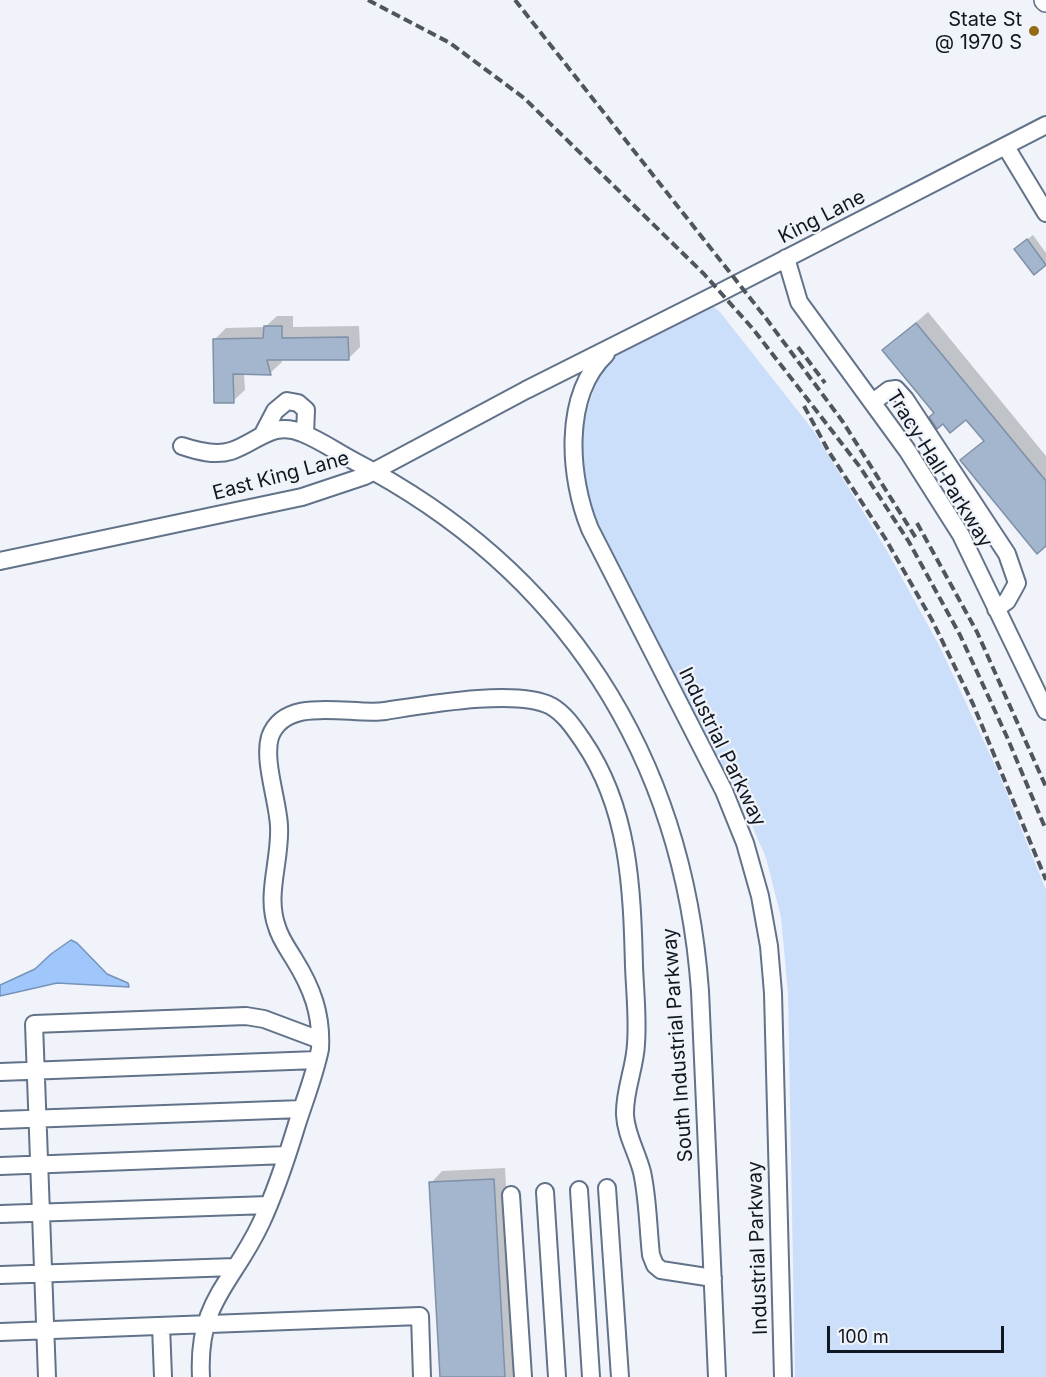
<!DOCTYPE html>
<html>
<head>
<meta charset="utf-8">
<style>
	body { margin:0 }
	#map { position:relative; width:1046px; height:1377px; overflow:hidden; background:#f0f4fa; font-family:Inter,sans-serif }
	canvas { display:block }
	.scale { position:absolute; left:827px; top:1326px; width:177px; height:27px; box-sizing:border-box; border:3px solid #111720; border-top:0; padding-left:8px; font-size:18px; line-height:21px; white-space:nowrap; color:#111720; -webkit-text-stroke:4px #f0f4fa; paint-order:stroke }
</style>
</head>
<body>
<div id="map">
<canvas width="1046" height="1377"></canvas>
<div class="scale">100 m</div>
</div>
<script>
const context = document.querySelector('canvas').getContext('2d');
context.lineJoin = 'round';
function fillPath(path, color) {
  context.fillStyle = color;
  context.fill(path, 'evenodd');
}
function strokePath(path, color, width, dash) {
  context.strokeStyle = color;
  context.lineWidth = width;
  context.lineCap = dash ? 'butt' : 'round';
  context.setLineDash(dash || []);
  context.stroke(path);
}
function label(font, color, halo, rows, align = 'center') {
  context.font = font + ' Inter,sans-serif';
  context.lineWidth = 4.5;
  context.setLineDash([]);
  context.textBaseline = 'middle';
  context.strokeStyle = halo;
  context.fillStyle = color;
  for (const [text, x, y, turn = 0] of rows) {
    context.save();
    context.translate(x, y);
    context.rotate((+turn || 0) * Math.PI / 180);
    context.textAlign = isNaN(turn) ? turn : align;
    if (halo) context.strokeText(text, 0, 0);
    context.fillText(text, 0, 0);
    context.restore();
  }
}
const green = new Path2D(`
	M709 303 720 312 813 430 886 549 940 647 999 774 1046 890V1377H795L788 994 781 917 766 858 746 812 593 514C573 460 580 405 611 356Z`);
const water = new Path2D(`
	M71 940 77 943 107 974 128 983 129 987 57 983 0 996V985L35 969 51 954Z`);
const shadow = new Path2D(`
	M1033 235 1046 253V264L1034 273 1021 244Z
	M928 312 1046 456V544L962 460 985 440 967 418 936 413 884 350Z
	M277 316H293V327L359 326 360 347 349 358 281 359 282 362 270 373H244L245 390 233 401 215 339 226 328 265 327Z
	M505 1168 517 1377H442L431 1183 442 1171Z`);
const building = new Path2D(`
	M1027 239 1046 265 1034 275 1014 249Z
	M916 323 1046 481V546L1037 554 960 460 984 441 966 420 950 433 943 424 937 429 929 417 934 413 882 350Z
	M264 326H282V338L348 337 349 360H267L271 375 233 374 234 403H214L213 339 263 338Z
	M494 1179 505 1377H440L429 1182Z`);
const minor = new Path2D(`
	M1006 147 1046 213
	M786 258 799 302 907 450 961 535 1046 711
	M606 354C562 396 569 478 590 529L724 791 745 843 760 896 769 946 773 993 783 1377
	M873 402 889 390 896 389 905 399 1007 554 1017 583 1007 601 996 609
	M264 432 275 411 287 401 298 403 306 410 305 434
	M182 446C197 451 215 456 231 451 256 443 273 420 302 433 320 440 337 452 354 461 564 570 683 755 700 991L717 1377
	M0 561 302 497 365 476 526 390 721 292 1046 125
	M0 1072 317 1060
	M0 1120 302 1109
	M0 1166 287 1155
	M607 1188 620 1377
	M579 1190 591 1377
	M545 1192 557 1377
	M511 1195 523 1377
	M0 1214 269 1205
	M0 1275 235 1267
	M161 1326 163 1377
	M0 1332 420 1316 422 1377
	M47 1377 34 1024 246 1016 264 1019 320 1040
	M201 1377C197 1301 232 1285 261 1223 276 1191 287 1157 297 1124 305 1099 315 1074 320 1049 322 1014 312 988 294 959 288 949 280 938 277 927 265 895 281 860 279 826 278 801 263 761 270 737 285 694 352 716 385 711 424 705 517 688 551 706 565 714 574 728 583 741 629 808 632 887 634 966 635 992 638 1018 636 1044 635 1068 624 1091 625 1115 626 1135 637 1152 642 1172 648 1199 648 1228 651 1255L655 1265 661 1270 713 1278`);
const major = new Path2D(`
	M1045 0 1046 1`);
const rail = new Path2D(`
	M368 0 450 43 524 98 704 274 753 329 860 467 909 542 960 635 1007 737 1046 830
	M515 0 765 317 843 422 916 538
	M798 347 825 383
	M804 406 829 452 885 538 932 620 973 704 1046 880
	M917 523 977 632 1046 787`);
const markers = [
	[1034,31,6,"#956916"]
];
const poiNames = [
	["State St",1022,20],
	["@ 1970 S",1022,43]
];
const streetNames = [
	["King Lane",822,217,-27],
	["Tracy Hall Parkway",939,469,58],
	["East King Lane",281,476,-15],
	["Industrial Parkway",722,747,64],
	["South Industrial Parkway",678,1045,-94],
	["Industrial Parkway",758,1248,-92]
];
fillPath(green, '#cbdffa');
fillPath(water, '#a0c7fb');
strokePath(water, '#7592b9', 1.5);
fillPath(shadow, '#0003');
fillPath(building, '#a3b6ce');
strokePath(building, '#7f90a8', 1.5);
strokePath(minor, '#617289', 20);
strokePath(major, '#617289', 24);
strokePath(minor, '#fff', 16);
strokePath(major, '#fff', 21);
strokePath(rail, '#4f555d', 4, [9, 4.5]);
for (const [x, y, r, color] of markers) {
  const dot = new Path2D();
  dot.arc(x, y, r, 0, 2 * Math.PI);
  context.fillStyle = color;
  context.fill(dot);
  strokePath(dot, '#f0f4fa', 2);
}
label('20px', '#111720', '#f0f4fa', poiNames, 'right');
label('20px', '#111720', '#f0f4fa', streetNames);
</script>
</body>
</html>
